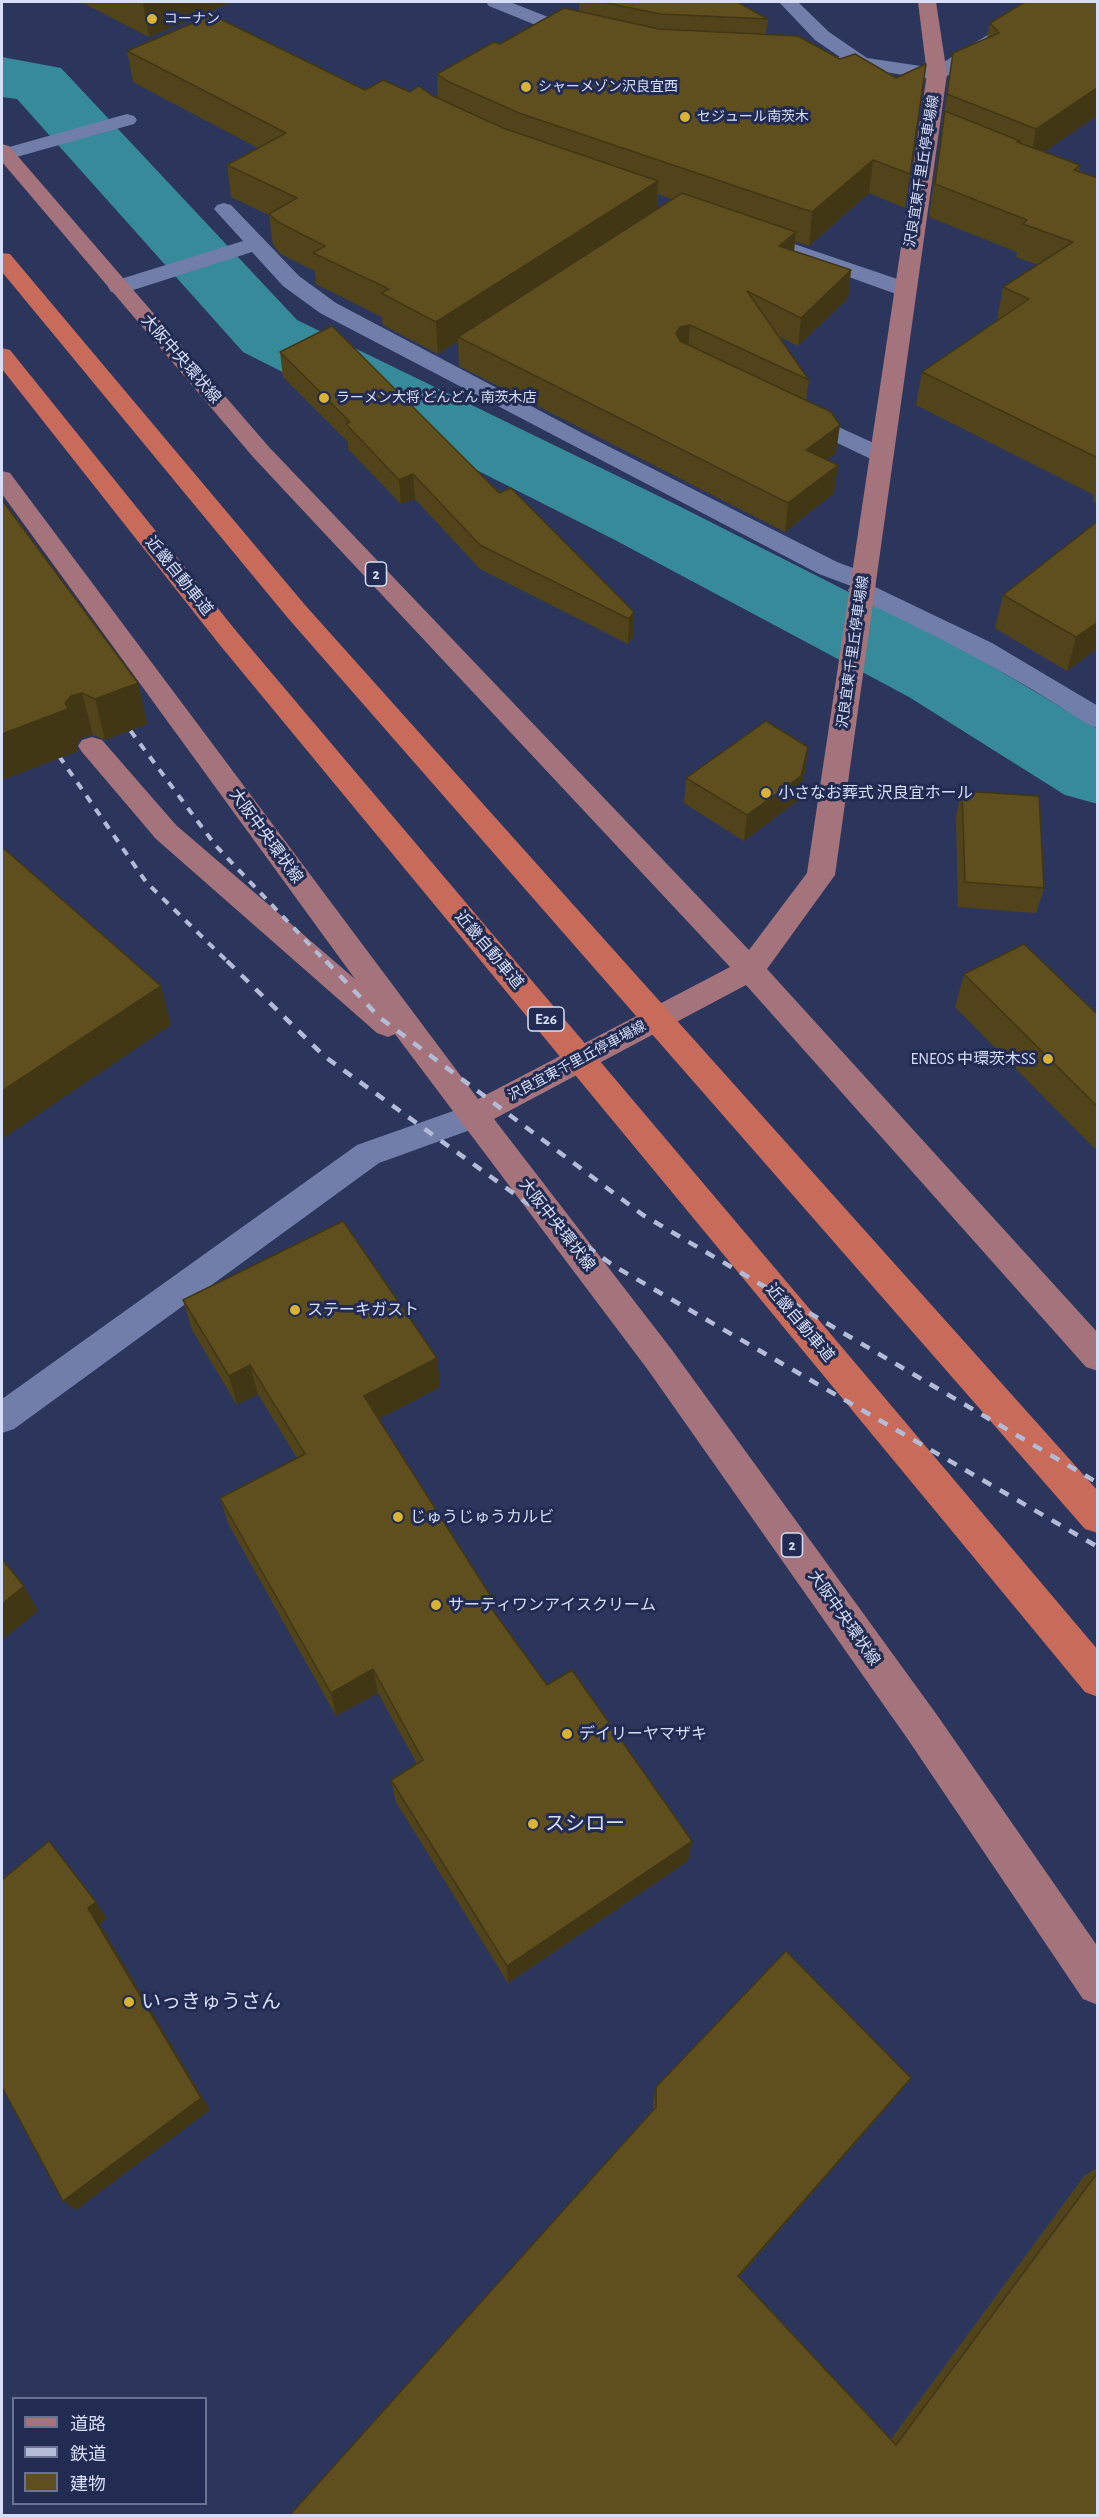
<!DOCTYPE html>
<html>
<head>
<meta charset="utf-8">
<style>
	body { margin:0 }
	#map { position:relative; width:1099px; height:2517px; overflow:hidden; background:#2c365d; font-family:"Alegreya Sans","Noto Sans JP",sans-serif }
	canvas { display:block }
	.frame { position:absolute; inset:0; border:3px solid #d7dff8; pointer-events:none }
	.legend { position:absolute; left:12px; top:2397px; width:195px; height:108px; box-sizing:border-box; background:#222b51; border:2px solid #6a7394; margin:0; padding:8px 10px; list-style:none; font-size:18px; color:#d7dff8 }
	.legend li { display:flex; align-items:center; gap:12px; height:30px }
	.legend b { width:30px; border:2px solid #6a7394 }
</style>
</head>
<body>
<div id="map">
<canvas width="1099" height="2517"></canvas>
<div class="frame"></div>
<ul class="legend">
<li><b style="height:8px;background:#a5737b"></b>道路</li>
<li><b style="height:8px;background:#b3bbd7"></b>鉄道</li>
<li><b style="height:16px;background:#5f4f1e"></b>建物</li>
</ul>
</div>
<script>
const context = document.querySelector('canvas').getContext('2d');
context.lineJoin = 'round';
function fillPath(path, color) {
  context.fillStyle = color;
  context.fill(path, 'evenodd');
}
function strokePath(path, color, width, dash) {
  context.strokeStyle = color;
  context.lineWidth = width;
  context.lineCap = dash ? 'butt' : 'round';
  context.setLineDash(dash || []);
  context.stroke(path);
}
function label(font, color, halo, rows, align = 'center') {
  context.font = font + ' "Alegreya Sans","Noto Sans JP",sans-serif';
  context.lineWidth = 6;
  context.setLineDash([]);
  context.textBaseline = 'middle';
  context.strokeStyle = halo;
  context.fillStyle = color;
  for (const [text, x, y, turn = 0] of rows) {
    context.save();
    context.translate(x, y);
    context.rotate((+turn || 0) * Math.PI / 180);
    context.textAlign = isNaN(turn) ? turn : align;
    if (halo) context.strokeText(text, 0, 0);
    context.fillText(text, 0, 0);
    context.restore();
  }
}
const river = new Path2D(`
	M2 57 61 68 297 320 675 504 973 655 1098 729V804L1065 795 909 697 615 540 243 352 17 99 2 97Z`);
const minor = new Path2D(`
	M486 2H510L589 33 591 37 589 41H575L489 6Z
	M779 2H798L829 32 867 58 934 68 1041 2H1062L1059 6 944 78 937 80 871 70 823 66 821 62 823 58 840 57 815 40Z
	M127 114 134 116 137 120 134 124 13 158 2 159V149Z
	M224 203 231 205 299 276 336 303 584 434 837 562 872 575 876 581 873 586 992 643 1098 706V728L1089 725C1013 675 934 634 852 596L848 590 851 586 819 574 320 313 283 286 252 252 127 292 119 293 111 292 108 287 111 282 243 241 214 209 217 205Z
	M753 230 912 284 915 289 912 294 904 295 896 294 746 240 742 236 746 232Z
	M799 409 889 450 893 455 889 460 881 462 873 460 791 421 787 416 791 411Z
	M473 1104 484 1107 489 1116 484 1125 379 1163 14 1429 2 1433V1399L357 1145Z`);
const major = new Path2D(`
	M918 2H936L947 74 835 875 767 969 1098 1333V1371L1086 1367 746 985 494 1119 672 1350 937 1715 1098 1947V2005L1083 1999 909 1741 648 1370 395 1034 388 1037 377 1033 156 839 82 752 78 746 82 740 92 737 102 740 176 825 355 979 2 494V471L10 473 478 1099 730 967 253 457 2 162V144L9 146 269 447 749 950 807 873 927 74Z`);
const highway = new Path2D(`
	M2 253 10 254 305 605 1098 1491V1533L1085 1529 287 617 2 272Z
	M2 348 10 350 237 632 1098 1650V1697L1085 1692 219 644 2 369Z`);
const railFar1 = new Path2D(`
	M121 718 216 846 327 963
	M50 743 146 882 229 963`);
const rail = new Path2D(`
	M227 961 324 1056 614 1266 1098 1547
	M326 961 379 1017 643 1215 1098 1483`);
const wall = new Path2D(`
	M81 2H232L149 37Z
	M579 2H737L768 19 766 34 840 59 896 78 926 64 905 208 869 193 809 246 795 241 794 251 851 270 848 298 798 346 778 336 809 380 806 400 836 453 827 460 834 493 785 532 459 366 458 341 438 354 383 325 382 317 316 284 315 271 281 254 273 245 269 215 231 197 227 165 258 148 133 82 127 51 365 90 410 92 431 95 438 98 437 74 500 44 579 12ZM658 194 672 199 657 209Z
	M1098 2V115L1044 152 1080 165 1079 171 1098 178V504L1093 502 1094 495 916 405 922 372 997 321 1003 287 1038 265 1016 257 1017 252 929 217 953 53 987 38 990 23Z
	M280 352 499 493 634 612 633 637 628 644 480 569 415 499 401 504 348 449V442L283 377Z
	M2 500 138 683 147 724 105 740 93 735 81 738 77 744 78 751 2 780Z
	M1003 595 1098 648 1067 671 995 628Z
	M808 747 805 772 797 801 744 841 684 803 686 778Z
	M962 791 1044 888 1036 913 958 907 956 816Z
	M964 974 1098 1015V1152L955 1007Z
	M183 1300 437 1358 440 1387 379 1419 492 1598V1610L547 1685 688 1861 508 1983 396 1802 391 1780 417 1764 378 1693 336 1716 229 1525 220 1498 297 1458 258 1394 237 1405 192 1330Z
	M911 2078 898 2094 739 2277 891 2439 1084 2176 1098 2167V2516H289L653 2111V2103L656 2087Z`);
const shadedWall = new Path2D(`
	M148 2H232L149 37 143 4Z
	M1098 87V115L1030 162 1036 129Z
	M873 160 869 193 809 246 812 212Z
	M658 181 657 213 458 337V341L438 354 436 322Z
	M796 232 793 260 779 246Z
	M851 270 848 298 798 346 801 318Z
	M690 325 688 353 678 355 676 333 680 327Z
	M840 425 836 453 803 478 806 450Z
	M838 465 834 493 785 532 788 503Z
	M413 474 415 499 401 504 399 480Z
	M634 612 633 637 628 644 629 619Z
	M1098 622V648L1067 671 1076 637Z
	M138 683 147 724 105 740 95 699Z
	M82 693 93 735 81 738 77 744 78 751 2 780V734L71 696Z
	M808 747 805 772 797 801 744 841 747 815Z
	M161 986 171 1025 2 1139V1091Z
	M437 1358 440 1387 369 1424 364 1396Z
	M250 1365 258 1394 237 1405 229 1376Z
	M24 1586 38 1611 2 1640V1604Z
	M492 1598 493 1623 486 1601Z
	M373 1669 378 1693 336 1716 331 1693Z
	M692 1841 688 1861 508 1983 507 1966Z
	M96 1902 107 1918 100 1924 210 2110 76 2210 63 2201 88 1908Z
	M911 2078 898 2094 731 2286 738 2276Z`);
const building = new Path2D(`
	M602 2H737L768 19 660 14Z
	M1025 2H1098V87L1036 129 947 94 953 53 999 33 990 23Z
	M564 8 659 29 798 36 840 59 855 54 896 78 926 64 910 174 873 160 812 212 519 113 447 81 437 74 494 42 500 44Z
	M212 15 365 90 383 80 410 92 419 86 431 95 503 128 658 181 436 322 381 293 389 289 313 253 325 246 278 222 269 214 297 198 227 165 286 133 127 51Z
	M945 111 1020 141 1017 142 1080 165 1074 170 1098 178V458L922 372 1029 299 1003 287 1073 242 1023 224 1027 220 935 184Z
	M682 193 796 232 779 246 851 270 801 318 747 291 809 380 690 325 680 327 676 333 680 341 831 412 840 425 806 450 838 465 788 503 458 337Z
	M332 326 499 493 511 488 634 612 629 619 480 545 413 474 399 480 346 424 350 422 280 352Z
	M2 500 138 683 95 699 82 693 71 696 65 703 68 709 2 734Z
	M1098 521V622L1076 637 1003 595Z
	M766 721 808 747 801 776 747 815 686 778Z
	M962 791 1039 796 1044 888 965 882Z
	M2 847 161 986 2 1091Z
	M1024 944 1098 1015V1107L964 974Z
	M343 1221 437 1358 364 1396 492 1598 486 1601 547 1685 572 1670 692 1841 507 1966 391 1780 423 1760 373 1669 331 1693 220 1498 305 1454 250 1365 229 1376 183 1300Z
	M2 1559 24 1586 2 1604Z
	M49 1841 96 1902 88 1908 201 2098 63 2201 2 2087V1880Z
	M786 1951 911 2078 738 2276 896 2445 1098 2172V2516H289L656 2107V2087Z`);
const markers = [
	[152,19,6,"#d9b334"],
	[526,87,6,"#d9b334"],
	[685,117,6,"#d9b334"],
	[324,398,6,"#d9b334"],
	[766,793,6,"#d9b334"],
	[1048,1059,6,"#d9b334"],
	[295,1310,6,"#d9b334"],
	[398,1517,6,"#d9b334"],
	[436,1605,6,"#d9b334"],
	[567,1734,6,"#d9b334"],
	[533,1824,6,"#d9b334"],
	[129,2002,6,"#d9b334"]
];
const farPoinames = [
	["コーナン",164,19],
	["シャーメゾン沢良宜西",538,87],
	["セジュール南茨木",697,117],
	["ラーメン大将 どんどん 南茨木店",336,398]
];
const farStreetnames = [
	["沢良宜東千里丘停車場線",922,171,-81],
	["沢良宜東千里丘停車場線",853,652,-82],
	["沢良宜東千里丘停車場線",577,1061,-28]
];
const shields = [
	[376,574,21],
	[546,1019,36],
	[792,1545,21]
];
const shieldNames = [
	["2",376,574],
	["E26",546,1019],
	["2",792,1545]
];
const streetNames = [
	["大阪中央環状線",181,359,49],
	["近畿自動車道",179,576,51],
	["大阪中央環状線",266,836,54],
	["近畿自動車道",489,950,50],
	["大阪中央環状線",557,1225,52],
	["近畿自動車道",800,1323,50],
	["大阪中央環状線",844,1618,55]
];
const poiNames = [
	["小さなお葬式 沢良宜ホール",778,793],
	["ENEOS 中環茨木SS",1036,1059,"right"],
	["ステーキガスト",307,1310],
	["じゅうじゅうカルビ",410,1517],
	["サーティワンアイスクリーム",448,1605],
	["デイリーヤマザキ",579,1734]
];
const nearPoinames = [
	["スシロー",545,1824],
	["いっきゅうさん",141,2002]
];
fillPath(river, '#378a99');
fillPath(minor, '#717eaa');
fillPath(major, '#a5737b');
fillPath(highway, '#c86b5b');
strokePath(railFar1, '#b3bbd7', 4, [8, 8]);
strokePath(rail, '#b3bbd7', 4.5, [10, 10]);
fillPath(wall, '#52441a');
fillPath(shadedWall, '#423715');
fillPath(building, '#5f4f1e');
strokePath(building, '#423715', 1.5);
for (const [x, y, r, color] of markers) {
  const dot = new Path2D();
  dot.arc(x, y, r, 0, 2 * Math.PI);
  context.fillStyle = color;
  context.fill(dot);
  strokePath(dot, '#222b51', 2);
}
label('14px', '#d7dff8', '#222b51', farPoinames, 'left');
label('14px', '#d7dff8', '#222b51', farStreetnames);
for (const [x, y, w] of shields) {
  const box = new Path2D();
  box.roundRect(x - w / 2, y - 12, w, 24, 4.5);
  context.fillStyle = '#222b51';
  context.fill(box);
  strokePath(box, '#d7dff8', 1.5);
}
label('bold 15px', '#d7dff8', null, shieldNames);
label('16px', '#d7dff8', '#222b51', streetNames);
label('16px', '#d7dff8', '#222b51', poiNames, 'left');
label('20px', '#d7dff8', '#222b51', nearPoinames, 'left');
</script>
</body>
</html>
